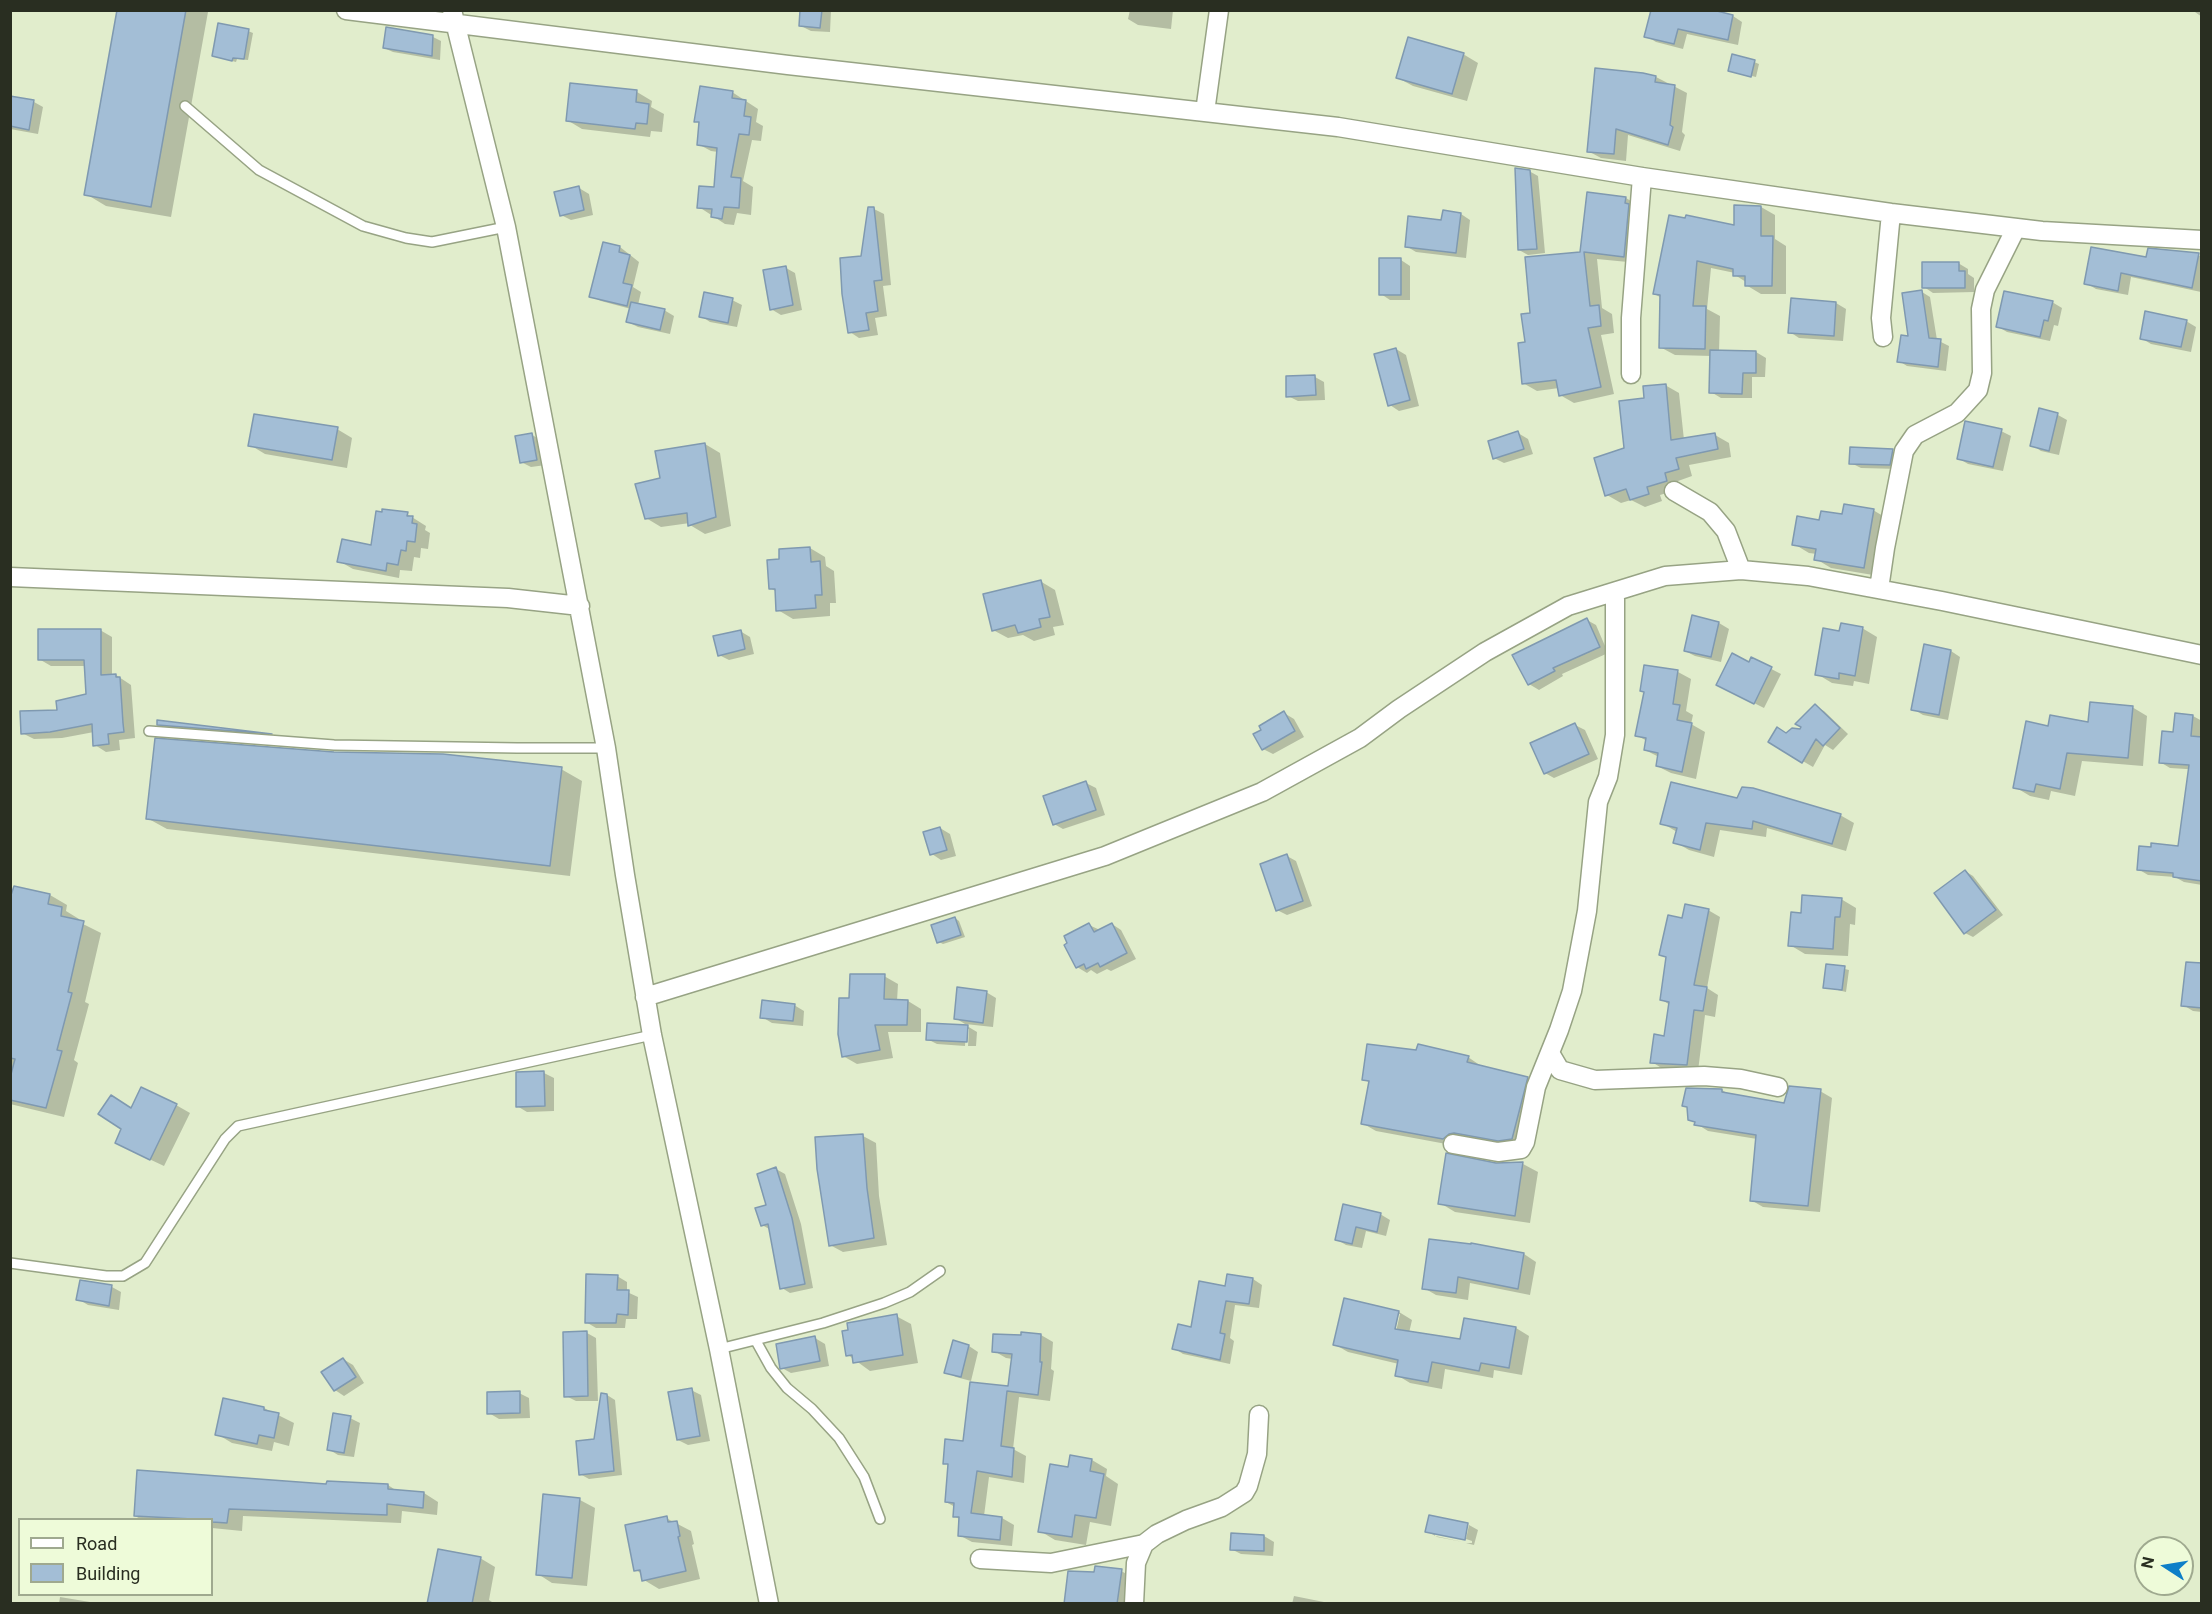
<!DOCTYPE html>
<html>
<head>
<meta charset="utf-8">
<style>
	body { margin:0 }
	#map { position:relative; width:2212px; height:1614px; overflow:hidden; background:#e1edcc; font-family:Roboto,sans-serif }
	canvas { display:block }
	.frame { position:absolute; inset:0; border:12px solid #292e21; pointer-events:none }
	.legend { position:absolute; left:18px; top:1518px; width:195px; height:78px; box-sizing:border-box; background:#eefbd9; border:2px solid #9fa98f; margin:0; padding:8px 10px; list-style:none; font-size:18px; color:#292e21 }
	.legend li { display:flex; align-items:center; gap:12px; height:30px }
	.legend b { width:30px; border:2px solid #9fa98f }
	.north { position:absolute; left:2134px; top:1536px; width:60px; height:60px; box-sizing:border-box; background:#eefbd9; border:2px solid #9fa98f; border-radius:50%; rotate:282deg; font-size:16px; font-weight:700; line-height:24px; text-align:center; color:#292e21 }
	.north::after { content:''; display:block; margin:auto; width:21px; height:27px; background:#0e7fc8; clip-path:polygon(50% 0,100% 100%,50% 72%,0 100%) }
</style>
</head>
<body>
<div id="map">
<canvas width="2212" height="1614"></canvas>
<div class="frame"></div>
<ul class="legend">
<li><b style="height:8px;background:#fff"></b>Road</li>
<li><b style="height:16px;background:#a3bed6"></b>Building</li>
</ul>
<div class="north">N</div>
</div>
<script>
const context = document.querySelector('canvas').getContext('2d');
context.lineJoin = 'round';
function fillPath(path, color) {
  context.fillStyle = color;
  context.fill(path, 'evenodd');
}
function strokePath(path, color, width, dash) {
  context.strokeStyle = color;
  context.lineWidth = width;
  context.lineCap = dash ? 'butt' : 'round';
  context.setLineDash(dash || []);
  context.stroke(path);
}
const shadow = new Path2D(`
	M118 10H205L208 12 171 217 106 206 86 194Z
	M802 10H831L830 32 811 31 801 26Z
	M1130 10H1173L1171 29 1138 25 1128 19Z
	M1705 10 1733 16 1742 22 1738 45 1687 34 1683 49 1656 42 1646 36Z
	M2197 10H2202V17L2195 12Z
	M248 31 253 33 248 60 237 59 236 62 213 56Z
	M433 37 441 41 440 60 393 52 384 48Z
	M1463 54 1478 63 1467 101 1413 86 1398 78Z
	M1754 62 1759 64 1756 77 1730 71Z
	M1596 70 1656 77 1687 93 1682 132 1685 135 1680 151 1628 135 1626 161 1601 158 1588 151Z
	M637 92 652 101 651 107 664 114 662 132 651 131 650 137 582 129 567 120Z
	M732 92 758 109 756 122 763 126 761 141 752 140 743 181 753 187 751 215 737 213 734 225 725 224 699 207 715 188 718 152 711 151 698 144 700 123 696 121Z
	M10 98 34 102 43 107 38 134 10 129Z
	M1529 171 1538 176 1545 253 1528 255 1519 250Z
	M579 188 589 194 593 215 571 220 561 215Z
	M1626 198 1639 206 1638 263 1597 259 1602 308 1612 314 1614 333 1601 335 1614 394 1574 403 1560 395 1559 388 1537 391 1523 383 1526 343 1532 314Z
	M1736 207H1761L1775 215V239L1786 246V294H1761L1746 285V282L1735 275V273L1711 268 1707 309 1720 316 1719 352H1756L1766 358 1765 377H1752V398H1721L1711 392 1712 356 1675 355 1660 347 1662 298 1654 294 1735 227Z
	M874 209 884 214 891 285 883 286 887 316 875 318 878 335 859 338 850 332 863 258Z
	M1461 214 1470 220 1466 258 1416 252 1406 246Z
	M620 247 639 262 633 287 641 292 638 305 664 310 674 316 670 334 638 327 628 322 631 309 601 301 591 296Z
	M2198 255 2202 257 2201 292 2131 277 2128 295 2096 289 2086 283 2147 259Z
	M1401 260 1410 266V300H1390L1381 294Z
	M1958 263 1968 269V274L1974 278V292L1933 293 1924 287Z
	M786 268 795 273 802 310 781 315 771 309Z
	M1922 292 1930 297 1937 340 1949 346 1946 371 1907 366 1899 361 1910 337Z
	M732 300 742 305 737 327 710 322 701 316Z
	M2052 302 2062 308 2058 326 2054 325 2050 341 2007 332 1997 326Z
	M1836 303 1846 309 1843 341 1799 338 1790 332Z
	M2186 321 2196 327 2191 352 2151 344 2141 338Z
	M1396 349 1406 355 1419 406 1399 411 1390 405Z
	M1315 377 1324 382 1325 400 1298 401 1288 396Z
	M1665 385 1679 393 1684 440 1715 435 1729 443 1731 457 1689 465 1692 476 1678 481 1680 489 1660 495 1662 501 1645 507 1631 500 1621 503 1607 495 1646 399Z
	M2040 410 2058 415 2067 420 2059 455 2041 451 2032 445Z
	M337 429 352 438 347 468 265 454 250 445Z
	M2001 431 2011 436 2003 471 1968 464 1958 458Z
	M1518 433 1528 439 1533 454 1504 463 1494 458Z
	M532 435 541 440 546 465 531 467 521 462Z
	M705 444 720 453 731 526 705 534 690 525V523L661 527 646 518 662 479Z
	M1892 451 1902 456 1899 469 1861 468 1851 463Z
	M1873 510 1888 519 1879 576 1831 568 1816 559 1817 554 1809 553 1794 544 1820 521Z
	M407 514 426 526 425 530 430 533 428 549 421 548 420 558 414 557 412 571 400 570 399 578 353 569 339 561 372 547Z
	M810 548 825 557 826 566 834 571 836 603H830V616L793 619 778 610 777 592 770 588 781 561Z
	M1040 581 1055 590 1064 625 1053 627 1055 635 1034 641 1023 635 1008 638 993 630Z
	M1693 617 1719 623 1729 629 1721 662 1695 656 1685 651Z
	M1587 620 1596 625 1608 653 1562 674 1563 676 1539 690 1529 684Z
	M1862 628 1877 637 1869 684 1854 681 1853 686 1832 683 1817 674 1841 632Z
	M100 630 112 637V676L116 675 131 685 135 738 119 740 120 750 106 752 95 745 94 732 62 738 34 739 22 733 88 696 86 666H51L39 659Z
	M740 631 750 637 754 654 729 660 719 655Z
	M1925 646 1951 651 1960 657 1948 720 1923 715 1913 709Z
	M1752 659 1781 674 1764 708 1728 690Z
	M1678 672 1691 679 1686 711 1693 715 1691 724 1705 732 1696 779 1671 773 1657 766 1659 757 1645 750 1647 741 1636 735Z
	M1815 706 1824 711 1848 734 1833 750 1825 745 1813 767 1770 742 1801 731Z
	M2132 707 2147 716 2143 766 2082 761 2075 796 2051 791 2049 800 2030 796 2015 787 2049 727 2090 724Z
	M1284 713 1294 719 1304 737 1273 754 1263 749Z
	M2193 716 2202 721V770L2170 768 2160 762 2175 733Z
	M159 722 271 735 287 744 179 736 159 724Z
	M1575 725 1585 730 1598 759 1554 778 1545 773Z
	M333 753 561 769 582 781 570 876 167 829 147 818Z
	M2202 779V885L2184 882 2175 877 2148 875 2138 869 2179 848Z
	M1086 783 1096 788 1105 815 1063 829 1054 824Z
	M1738 800 1840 815 1854 823 1846 851 1767 828 1766 837 1720 830 1714 857 1689 850 1675 842 1677 832 1662 823Z
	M940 828 950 834 956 856 941 860 932 854Z
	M1287 856 1296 861 1312 906 1287 915 1277 910Z
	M1965 871 1973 876 2003 915 1973 937 1965 933Z
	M15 887 50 895 67 905 66 911 79 919V922L101 933 85 1002 89 1004 74 1060 78 1063 64 1117 10 1104V897Z
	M1841 899 1856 908 1855 925 1850 924 1848 956 1805 954 1790 945 1802 914Z
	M1708 910 1720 917 1707 988 1718 995 1715 1017 1705 1015 1698 1071 1663 1069 1652 1062 1665 1037 1670 1005 1662 1000 1668 958 1661 955 1683 919Z
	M955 918 959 921 965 937 943 944 939 942Z
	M1112 924 1121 930 1136 959 1111 971 1107 969 1097 974 1091 970 1087 973 1077 967 1089 925 1100 930Z
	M1828 965 1849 970 1846 992 1825 987Z
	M2202 965V1012L2193 1011 2183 1005Z
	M884 976 898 984 897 1001H908L921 1009V1032H888L893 1058 857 1064 843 1056 851 1000Z
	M986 992 996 998 993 1027 965 1024 955 1018Z
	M794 1005 804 1011 803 1026 772 1023 762 1017Z
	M967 1026 977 1032 976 1046H968L969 1029H966L965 1046 937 1044 927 1039Z
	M1468 1057 1481 1066 1527 1078 1540 1085 1525 1146H1457L1376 1131 1362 1123 1370 1083 1364 1079Z
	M517 1073H544L554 1078V1111L527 1112 517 1106Z
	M1722 1090 1730 1095 1785 1105 1820 1091 1832 1098 1820 1212 1763 1207 1751 1200 1757 1139 1708 1131 1689 1119Z
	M176 1105 190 1113 164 1166 130 1150 132 1110Z
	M863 1136 876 1143 879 1196 887 1245 843 1252 830 1245Z
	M1523 1164 1538 1172 1530 1223 1455 1212 1440 1203 1496 1165Z
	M776 1169 785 1174 801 1224 813 1288 790 1293 782 1288 771 1230 762 1225Z
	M1345 1206 1380 1214 1390 1220 1386 1236 1366 1231 1362 1248 1346 1245 1336 1239Z
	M1472 1245 1524 1254 1536 1262 1530 1295 1470 1283 1468 1300 1436 1295 1424 1288Z
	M617 1276 627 1282V1292L638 1297 637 1319H626L625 1328H596L586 1322Z
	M1253 1279 1262 1285 1259 1308 1235 1305 1230 1338 1234 1341 1230 1364 1183 1354 1174 1348 1226 1288Z
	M81 1282 112 1287 121 1292 119 1310 88 1305 78 1299Z
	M1399 1312 1412 1320 1409 1333 1462 1341 1516 1328 1529 1336 1522 1375 1494 1370 1493 1378 1445 1369 1442 1389 1410 1383 1397 1375 1399 1364 1348 1352 1334 1344ZM1397 1314H1400L1395 1336H1392Z
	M896 1316 911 1324 918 1363 870 1371 848 1355 850 1331Z
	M587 1333 596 1338 598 1401H576L566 1396Z
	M1041 1335 1053 1342 1051 1369 1054 1371 1050 1401 1019 1397 1013 1449 1026 1456 1024 1483 989 1477 984 1516 1002 1518 1014 1525 1012 1546 972 1542 959 1535 961 1520 954 1516 955 1507 946 1502 949 1465 945 1463 965 1443 1009 1388 1013 1359 1006 1358 994 1351Z
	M815 1338 825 1344 829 1366 791 1373 782 1368Z
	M954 1342 969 1346 978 1352 971 1381 956 1377 946 1372Z
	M343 1359 353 1365 364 1383 344 1396 335 1390Z
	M691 1390 701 1395 710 1441 688 1445 678 1440Z
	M519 1393 529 1398 530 1418 499 1419 489 1413Z
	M607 1395 615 1400 622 1475 589 1479 580 1474 595 1441Z
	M264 1408 294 1423 289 1446 274 1442 272 1451 232 1443 217 1434Z
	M350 1418 360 1423 354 1457 338 1455 328 1449Z
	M1092 1460 1107 1469 1106 1476 1118 1484 1111 1526 1090 1522 1086 1545 1055 1540 1040 1531 1069 1469Z
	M328 1485H388L397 1491 424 1493 438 1502 437 1515 402 1511 401 1523 243 1516 242 1531 212 1528V1520H142L135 1516Z
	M580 1500 595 1508 587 1586 552 1583 538 1574Z
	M1430 1516 1469 1525 1435 1533V1536L1463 1542 1437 1537 1427 1531Z
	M666 1518 691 1531 694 1544 692 1545 700 1579 659 1589 644 1580 642 1574 636 1570Z
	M1469 1525 1478 1530 1474 1545 1466 1543H1472V1541L1466 1539Z
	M1264 1536 1274 1542 1273 1556 1241 1554 1231 1549Z
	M480 1558 495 1567 489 1600 495 1604H429Z
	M1121 1571 1136 1579 1133 1604H1066L1095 1574Z
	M1294 1596 1324 1602 1325 1604H1292Z
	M60 1597 90 1602 92 1604H59Z`);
const building = new Path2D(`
	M117 10H186L151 207 84 195Z
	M800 10H822L820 28 799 26Z
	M1651 10H1713L1733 15 1728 40 1678 29 1674 44 1644 37Z
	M218 23 249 29 244 59 233 58 232 61 212 56Z
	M386 27 433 35 432 56 383 48Z
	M1408 37 1464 53 1452 94 1396 78Z
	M1732 54 1755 60 1751 77 1728 71Z
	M1595 68 1643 73 1656 76 1655 82 1675 85 1670 125 1673 127 1668 145 1616 129 1614 154 1587 152Z
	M570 83 637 90 636 102 649 104 647 124 636 123 635 129 566 121Z
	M700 86 733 91 732 98 746 100 744 116 751 117 749 135 739 134 731 177 741 178 739 208 724 207 722 219 711 217 712 209 697 208 699 186 714 187 717 148 697 145 699 122H694Z
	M10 96 34 100 29 130 10 126Z
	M1515 168 1530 170 1537 249 1518 250Z
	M579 186 584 210 560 216 554 192Z
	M1587 192 1626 197 1625 203 1629 204 1624 257 1584 252 1590 306 1599 305 1601 326 1588 328 1601 387 1559 396 1556 380 1522 384 1518 343 1525 342 1521 314 1530 313 1525 257 1580 252Z
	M1734 205 1761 206V236H1773L1772 286H1745V276H1733V269L1697 261 1693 306H1706L1705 349 1659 348 1660 295 1653 294 1669 215 1685 218 1686 215 1734 225Z
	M868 207H874L882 280 874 281 878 311 866 313 869 330 848 333 842 294 840 258 861 256Z
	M1443 210 1461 213 1456 253 1405 247 1408 216 1441 220Z
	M603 242 620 246 619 252 630 255 623 283 632 285 627 306 589 297Z
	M2091 247 2146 257 2148 248 2199 253 2192 288 2121 273 2118 291 2084 284Z
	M1379 258H1401V295H1379Z
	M1922 262H1959V271H1965V288H1922Z
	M786 266 793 305 770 310 763 270Z
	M1922 290 1929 338 1941 339 1938 367 1897 362 1901 335 1908 336 1902 293Z
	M2004 291 2053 301 2048 321 2044 320 2040 337 1996 327Z
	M704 292 733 298 728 323 699 317Z
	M1791 298 1836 302 1834 336 1788 333Z
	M631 302 665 309 660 330 626 322Z
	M2145 311 2187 320 2181 347 2140 339Z
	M1396 348 1410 400 1388 406 1374 354Z
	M1710 350 1756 351V373H1743L1742 394 1709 393Z
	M1315 375 1316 395 1286 397V376Z
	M1666 384 1671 440 1715 433 1718 449 1676 458 1679 469 1665 473 1667 481 1647 487 1649 494 1630 500 1626 489 1605 496 1594 458 1624 448 1619 401 1644 398 1643 386Z
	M2039 408 2058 413 2049 451 2030 446Z
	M254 414 338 427 332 460 248 446Z
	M1965 421 2002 429 1993 467 1957 459Z
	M1518 431 1524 449 1493 459 1488 441Z
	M532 433 537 460 520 463 515 436Z
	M705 443 716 517 688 526 687 513 645 519 635 484 660 478 655 451Z
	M1850 447 1893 449 1890 465 1849 464Z
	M1844 504 1874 509 1864 568 1814 560 1816 549 1792 545 1797 516 1819 520 1821 511 1842 514Z
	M382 509 408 512 407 516H413L412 523 417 524 415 542 407 541 406 551 401 550 398 565 387 563 386 571 337 562 342 539 371 545 376 511 382 512Z
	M810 547 811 562 820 561 822 595H815L816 608 776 611 775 589H769L767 560 779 559V549Z
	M1041 580 1050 617 1039 619 1041 627 1018 633 1015 625 992 631 983 594Z
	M1692 615 1719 622 1711 657 1684 651Z
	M1587 618 1600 647 1553 668 1555 671 1528 685 1512 655Z
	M1841 623 1863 627 1855 676 1839 673V679L1815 675 1823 628 1839 631Z
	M38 629H101V675L116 674V677H120L123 723 124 732 108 734 109 744 93 746 92 724 50 732 21 734 20 711 57 710 56 701 86 694 84 660H38Z
	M741 630 745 649 718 656 713 636Z
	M1924 644 1951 650 1939 715 1911 710Z
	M1732 653 1749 662 1751 657 1772 667 1754 704 1716 685Z
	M1644 665 1678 670 1673 704 1680 705 1677 720 1692 723 1682 772 1656 766 1658 753 1644 750 1646 738 1635 736 1644 692 1640 691Z
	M2090 702 2133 706 2128 758 2067 753 2060 789 2036 784 2034 792 2013 788 2026 721 2048 726 2050 715 2088 722Z
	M1815 704 1840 728 1823 746 1816 739 1802 763 1768 742 1777 727 1786 733 1792 728 1800 729 1801 727 1795 724Z
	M1284 711 1295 731 1262 750 1253 734 1261 730 1259 726Z
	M2175 713 2193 715 2191 736 2202 737V881L2173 877V873L2137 870 2139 846 2151 847V843L2178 846 2189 765 2159 763 2162 731 2173 732Z
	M157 720 272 734 157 725Z
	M1575 723 1589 754 1544 774 1530 743Z
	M155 738 334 752 443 754 562 767 550 866 146 819Z
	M1086 781 1096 810 1053 825 1043 796Z
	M1671 782 1737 798 1742 787 1753 788 1841 814 1832 844 1753 821 1752 829 1706 823 1700 850 1673 843 1677 828 1660 824Z
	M940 827 947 850 930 855 923 832Z
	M1287 854 1303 901 1276 911 1260 864Z
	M1965 870 1996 910 1964 934 1934 893Z
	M14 886 50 894 48 904 62 907 61 916 84 921 68 992 72 993 57 1050 62 1051 46 1108 10 1100V1078L15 1059 10 1058V898Z
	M1802 895 1842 898 1840 917H1835L1833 949 1788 946 1791 912 1801 913Z
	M1685 904 1709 909 1694 985 1707 987 1703 1011 1694 1010 1687 1065 1650 1063 1654 1034 1664 1036 1669 1002 1660 1000 1666 957 1659 955 1668 915 1682 918Z
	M955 917 961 935 937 943 931 925Z
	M1089 923 1094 932 1112 923 1127 953 1100 967 1098 963 1086 969 1084 964 1076 968 1064 945 1067 943 1064 936Z
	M2186 962 2202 963V1008L2181 1006Z
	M1826 964 1845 966 1842 990 1823 988Z
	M850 974H885L884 999 908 1000 907 1025H875L880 1050 842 1057 838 1034 839 998H849Z
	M957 987 987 991 983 1023 954 1019Z
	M762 1000 795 1004 793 1021 760 1018Z
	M927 1023 968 1025 967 1042 926 1040Z
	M1367 1044 1416 1050 1418 1044 1469 1056 1467 1062 1528 1077 1512 1139 1498 1141 1454 1133 1449 1134 1443 1139 1361 1124 1369 1081 1362 1080Z
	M544 1071 545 1106 516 1107V1072Z
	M1789 1086 1821 1089 1808 1206 1750 1201 1756 1135 1694 1125 1695 1122 1688 1120 1687 1107 1682 1106 1686 1088 1722 1089V1092L1784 1103Z
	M141 1087 177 1104 150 1160 115 1143 121 1129 98 1114 111 1095 131 1108Z
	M863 1134 867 1188 874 1238 829 1246 817 1169 815 1137Z
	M1446 1153 1496 1163 1523 1162 1515 1216 1438 1204Z
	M776 1167 792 1218 805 1284 780 1289 768 1224 761 1226 755 1208 766 1205 757 1174Z
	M1343 1204 1381 1213 1377 1232 1356 1227 1352 1244 1335 1240Z
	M1429 1239 1471 1244V1243L1524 1253 1518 1289 1458 1277 1456 1293 1422 1289Z
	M586 1274 618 1275 617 1290H629L628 1315 617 1314 616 1323H585Z
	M1227 1274 1253 1278 1249 1304 1226 1301 1220 1333 1225 1334 1220 1360 1172 1349 1178 1324 1191 1327 1199 1281 1225 1286Z
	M80 1280 112 1285 109 1306 76 1300Z
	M1344 1298 1399 1311 1395 1329 1460 1339 1464 1318 1516 1327 1509 1368 1481 1363 1479 1371 1432 1362 1428 1382 1395 1376 1398 1360 1333 1345Z
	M897 1314 903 1355 853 1363 852 1355 846 1356 842 1331 848 1330 847 1323Z
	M587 1331 588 1396 564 1397 563 1332Z
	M1021 1332 1041 1334 1040 1362H1042L1038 1395 1007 1391 1001 1446 1014 1448 1012 1477 977 1471 971 1513 1002 1517 1000 1540 958 1536 959 1517H953L954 1503 945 1502 948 1464H943L945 1439 963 1441 970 1382 1008 1386 1012 1354 992 1352 993 1334 1021 1335Z
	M815 1336 820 1361 780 1369 776 1344Z
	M953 1340 969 1345 961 1377 944 1373Z
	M343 1358 356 1377 334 1391 321 1372Z
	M692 1388 700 1436 677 1440 668 1392Z
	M520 1391V1413L487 1414V1392Z
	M601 1393 607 1394 614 1471 579 1475 576 1441 594 1439Z
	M223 1398 264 1407V1410L279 1413 274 1438 259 1435 257 1444 215 1435Z
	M333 1413 351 1416 344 1453 327 1450Z
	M1070 1455 1092 1459 1090 1471 1104 1474 1096 1518 1075 1515 1072 1537 1038 1532 1050 1464 1068 1467Z
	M137 1470 326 1484 327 1481 388 1484V1489L424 1492 423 1508 387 1504V1515L229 1509 227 1523 212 1522V1520L134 1516Z
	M543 1494 580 1498 572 1578 536 1575Z
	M1429 1515 1468 1523 1465 1540 1425 1532Z
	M667 1516 668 1522 677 1521 680 1536 678 1537 686 1571 642 1581 640 1570 634 1571 625 1525Z
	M1231 1533 1264 1535V1551L1230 1550Z
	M438 1549 481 1557 472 1604H427Z
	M1095 1566 1122 1569 1117 1604H1064L1068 1571 1094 1572Z`);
const lane = new Path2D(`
	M185 106 259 170 363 226 406 238 432 242 506 227
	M149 731 334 745 517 748H606
	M10 1263 106 1276H123L145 1263 225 1139 238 1126 652 1035
	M756 1341 771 1368 787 1388 812 1409 839 1438 864 1477 880 1519
	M719 1349 823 1323 884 1303 910 1292 940 1271`);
const street = new Path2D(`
	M346 10 788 65 1338 127 1642 177 1891 213 2042 231 2202 240
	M452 10 506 227 606 748 625 875 652 1035 719 1349 769 1604
	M1205 112 1219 10
	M1883 337 1881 318 1891 213
	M1631 374V318L1642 177
	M1674 491 1710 512 1726 531 1741 570
	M10 577 508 598 580 606
	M1879 589 1885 548 1904 451 1915 435 1957 413 1978 390 1982 373 1981 309 1985 290 2016 228
	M645 997 1105 856 1262 792 1360 738 1399 709 1485 652 1568 606 1665 576 1741 570 1808 576 1942 601 2202 655
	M1550 1053 1560 1070 1595 1080 1704 1076 1741 1079 1778 1087
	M1453 1144 1498 1152 1521 1149 1525 1142 1536 1087 1559 1030 1572 991 1587 911 1598 802 1608 777 1615 735V592
	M980 1559 1051 1563 1144 1544
	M1134 1604 1136 1563 1144 1544 1157 1534 1186 1520 1222 1507 1244 1493 1248 1486 1257 1454 1259 1415`);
fillPath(shadow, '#0003');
fillPath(building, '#a3bed6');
strokePath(building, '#7f99b0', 1.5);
strokePath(lane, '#97a384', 12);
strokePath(street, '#97a384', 21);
strokePath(lane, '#fff', 9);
strokePath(street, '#fff', 18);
</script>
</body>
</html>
